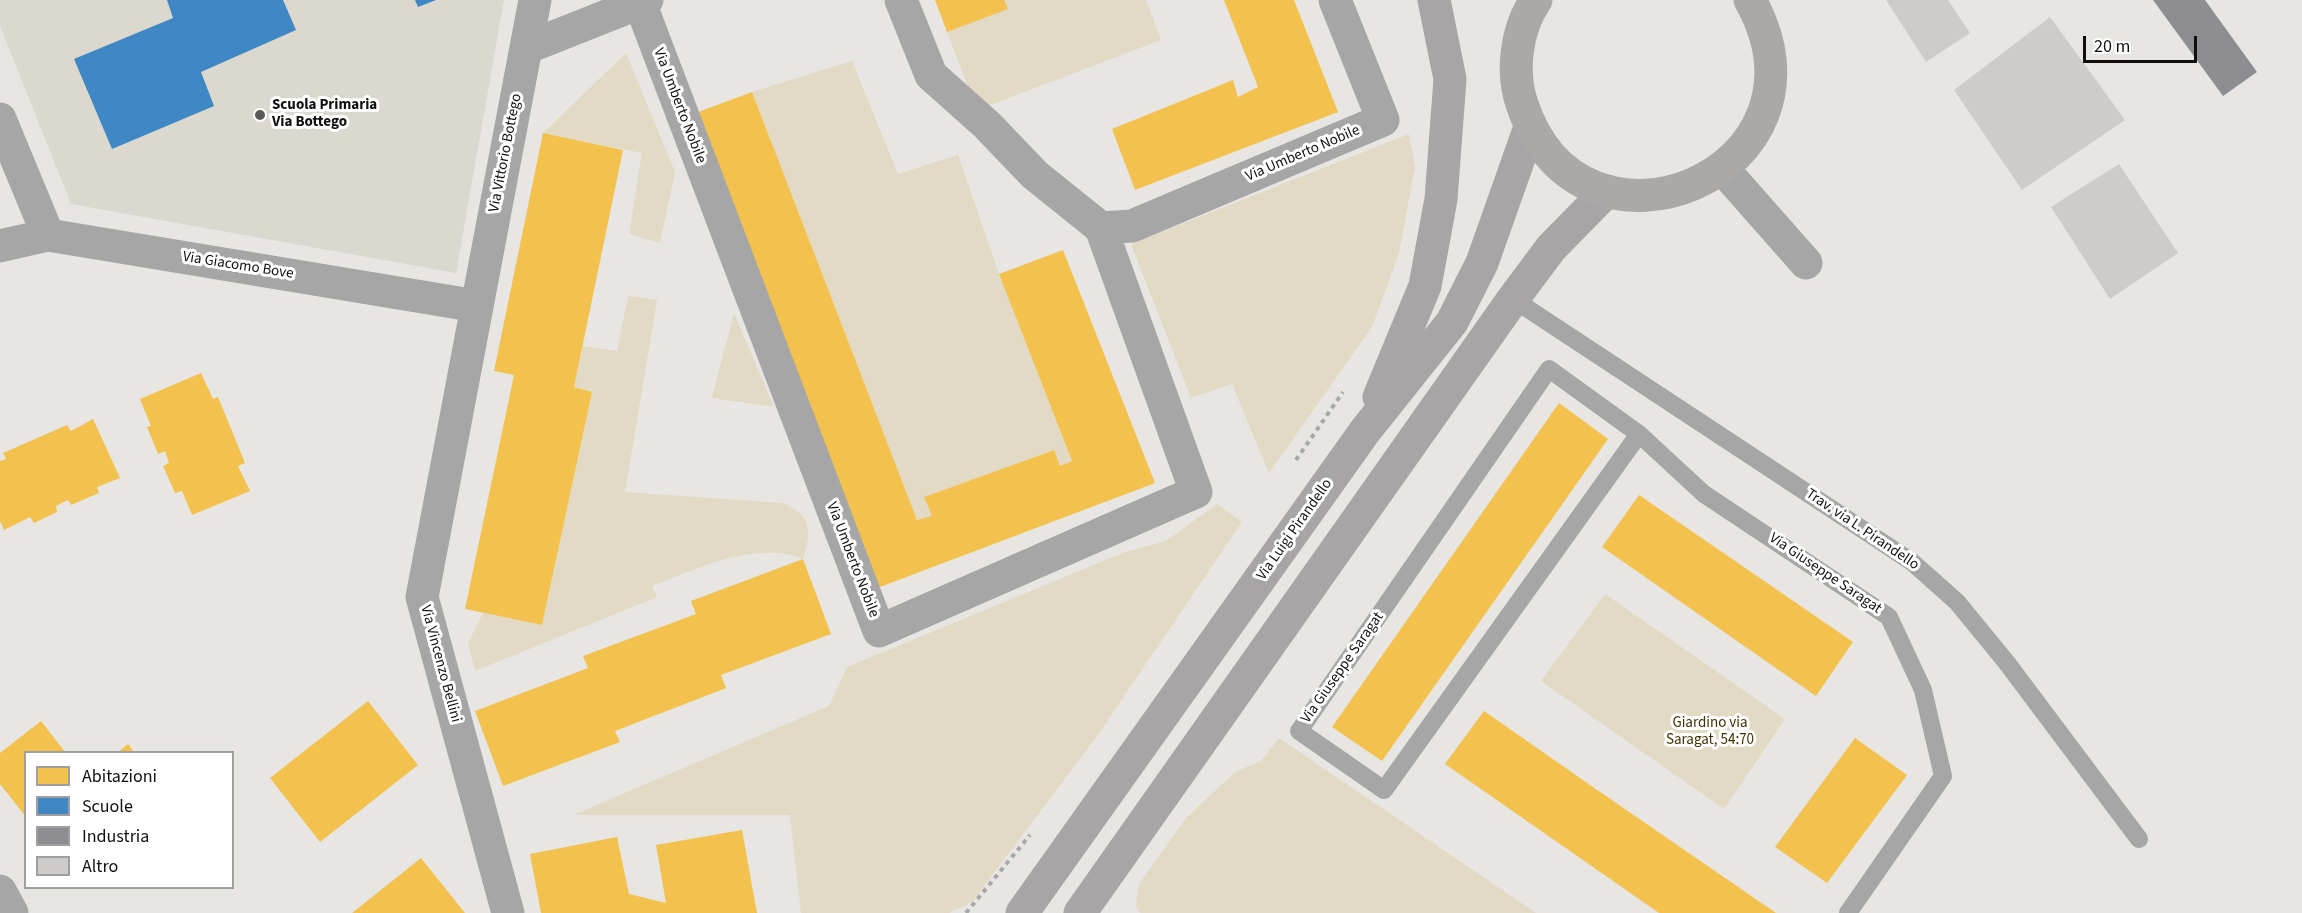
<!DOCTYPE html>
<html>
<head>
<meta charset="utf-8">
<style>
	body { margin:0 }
	#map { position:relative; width:2302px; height:913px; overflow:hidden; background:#e8e6e3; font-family:"Source Sans 3",sans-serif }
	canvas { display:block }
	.legend { position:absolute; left:24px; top:751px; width:210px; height:138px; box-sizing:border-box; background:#fff; border:2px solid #a09f9f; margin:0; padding:8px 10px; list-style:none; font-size:18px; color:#11100e }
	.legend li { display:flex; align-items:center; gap:12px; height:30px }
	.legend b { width:30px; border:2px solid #a09f9f }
	.scale { position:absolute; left:2083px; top:36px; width:114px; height:27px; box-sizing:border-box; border:3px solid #11100e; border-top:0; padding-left:8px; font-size:18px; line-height:21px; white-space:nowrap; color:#11100e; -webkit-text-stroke:4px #fff; paint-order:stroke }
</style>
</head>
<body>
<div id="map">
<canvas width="2302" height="913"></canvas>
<ul class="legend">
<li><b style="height:16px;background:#f2c14e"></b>Abitazioni</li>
<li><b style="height:16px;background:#3f88c5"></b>Scuole</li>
<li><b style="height:16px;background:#8d8d92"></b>Industria</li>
<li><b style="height:16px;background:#cdccca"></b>Altro</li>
</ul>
<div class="scale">20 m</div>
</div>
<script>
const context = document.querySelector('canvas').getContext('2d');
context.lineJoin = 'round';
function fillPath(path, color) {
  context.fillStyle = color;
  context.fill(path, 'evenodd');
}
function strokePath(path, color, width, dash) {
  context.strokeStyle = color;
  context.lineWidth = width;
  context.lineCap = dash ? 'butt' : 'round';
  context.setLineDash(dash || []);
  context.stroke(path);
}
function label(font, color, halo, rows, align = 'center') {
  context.font = font + ' "Source Sans 3",sans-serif';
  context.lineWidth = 6;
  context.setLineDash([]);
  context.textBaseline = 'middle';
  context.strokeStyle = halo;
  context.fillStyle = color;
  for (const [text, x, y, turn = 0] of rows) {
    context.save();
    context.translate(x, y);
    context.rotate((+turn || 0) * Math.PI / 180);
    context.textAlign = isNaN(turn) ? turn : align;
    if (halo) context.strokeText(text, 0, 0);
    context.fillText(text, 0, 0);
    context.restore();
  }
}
const built = new Path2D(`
	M0 0H504L456 273 71 204 0 26Z`);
const green = new Path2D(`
	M1004 0H1146L1161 40 977 110 947 32 1007 9Z
	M626 53 675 172 660 243 629 234 642 153 543 133Z
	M852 61 898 174 958 155 999 274 1072 461 1060 466 1053 450 924 497 932 516 917 520 752 92Z
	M1409 134 1415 167 1399 253 1372 327 1269 473 1232 384 1191 398 1131 244Z
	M628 296 657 300 625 492 782 503C812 515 812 530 803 559 756 540 696 569 652 586L657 597 475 671 468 643 483 613 542 625 592 392 574 387 583 346 617 351Z
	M734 313 774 407 712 398Z
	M1217 504 1242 522 1095 739 972 902 949 913H801L790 815H573L829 706 847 667 1125 552 1166 541Z
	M1605 594 1785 719 1724 809 1541 681Z
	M1279 738 1536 913H1140L1136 906 1139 884 1186 818 1235 772 1261 761Z`);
const homes = new Path2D(`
	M935 0H1004L1008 9 947 32Z
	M1224 0H1294L1338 112 1135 190 1112 129 1233 80 1238 97 1258 87Z
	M752 92 917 520 932 516 924 497 1054 450 1060 466 1072 461 999 274 1063 250 1155 483 872 590 690 115Z
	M543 133 623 150 574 387 592 392 542 625 465 609 514 375 494 371Z
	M201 373 213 399 218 397 245 463 238 466 250 491 192 515 182 491 175 493 163 466 169 463 165 451 158 454 147 427 151 426 140 399Z
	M1559 403 1608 439 1382 761 1332 727Z
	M93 419 120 478 97 487 99 493 71 505 68 500 56 506 57 512 34 523 30 517 4 530 0 521V461L6 459 3 453 67 425 71 431Z
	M1639 495 1853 642 1816 696 1602 547Z
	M803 559 831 634 721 675 726 688 615 731 620 742 503 786 475 711 588 668 583 656 696 614 691 601Z
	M368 701 418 765 320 842 270 778Z
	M1484 711 1590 785 1776 913H1659L1445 764Z
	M41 721 65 752H26V817L0 784V753Z
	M1855 738 1907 775 1827 883 1775 847Z
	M128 744 134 752H118Z
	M742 830 757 913H541L530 854 617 837 629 894 666 903 656 845Z
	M421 858 465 913H352Z`);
const schools = new Path2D(`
	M167 0H283L296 30 201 72 214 106 112 149 74 59 173 18Z
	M415 0H436L418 7Z`);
const industry = new Path2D(`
	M2153 0H2205L2257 72 2223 96Z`);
const building = new Path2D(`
	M1886 0H1948L1970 33 1926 62Z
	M2050 17 2125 120 2022 190 1954 90Z
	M2119 164 2178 253 2110 299 2051 207Z`);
const path = new Path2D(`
	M1296 460 1343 392
	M966 913 1030 835`);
const lane = new Path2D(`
	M1513 299 1912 562 1957 602 2007 663 2139 839
	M1639 434 1384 790 1299 731 1549 369 1639 434 1704 494 1889 617 1923 690 1943 776 1848 913`);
const street = new Path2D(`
	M901 0 931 75 987 125 1035 175 1101 228 1132 226 1383 120 1335 0
	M640 3 879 631 1196 492 1101 228
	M526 48 647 0
	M0 119 48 235
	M1723 169 1806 263
	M0 246 48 235 477 306
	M0 891 12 913
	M508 913 422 597 535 0`);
const secondary = new Path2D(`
	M1379 397 1425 286 1441 199 1450 79 1434 0
	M1022 913 1365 431 1452 322 1482 263 1530 127
	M1080 913 1513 299 1551 248 1607 191`);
const primary = new Path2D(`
	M1536 0C1516 29 1511 72 1522 104 1581 284 1846 171 1750 0`);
const markers = [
	[260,115,6,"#5c5b59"]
];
const poiNames = [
	["Scuola Primaria",272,106],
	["Via Bottego",272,123]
];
const streetNames = [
	["Via Umberto Nobile",679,106,69],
	["Via Vittorio Bottego",506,153,-79],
	["Via Umberto Nobile",1303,154,-23],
	["Via Giacomo Bove",238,266,9],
	["Via Luigi Pirandello",1295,530,-55],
	["Trav. via L. Pirandello",1862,530,34],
	["Via Umberto Nobile",852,560,69],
	["Via Giuseppe Saragat",1825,574,34],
	["Via Vincenzo Bellini",440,664,75],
	["Via Giuseppe Saragat",1343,668,-55]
];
const parkNames = [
	["Giardino via",1710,724],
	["Saragat, 54:70",1710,741]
];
fillPath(built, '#dbd8cf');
fillPath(green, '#e2dac4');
fillPath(homes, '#f2c14e');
fillPath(schools, '#3f88c5');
fillPath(industry, '#8d8d92');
fillPath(building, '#cdccca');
strokePath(path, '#a9a8a8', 4, [4.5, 4.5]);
strokePath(lane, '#a7a6a6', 18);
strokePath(street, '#a7a6a6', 33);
strokePath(secondary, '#a7a5a5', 33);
strokePath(primary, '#aaa9a8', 33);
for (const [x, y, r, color] of markers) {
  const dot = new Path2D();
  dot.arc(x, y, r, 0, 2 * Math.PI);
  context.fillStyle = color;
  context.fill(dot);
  strokePath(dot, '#fff', 2);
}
label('bold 15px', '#11100e', '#fff', poiNames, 'left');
label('15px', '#11100e', '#fff', streetNames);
label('15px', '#403200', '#fff', parkNames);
</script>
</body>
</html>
